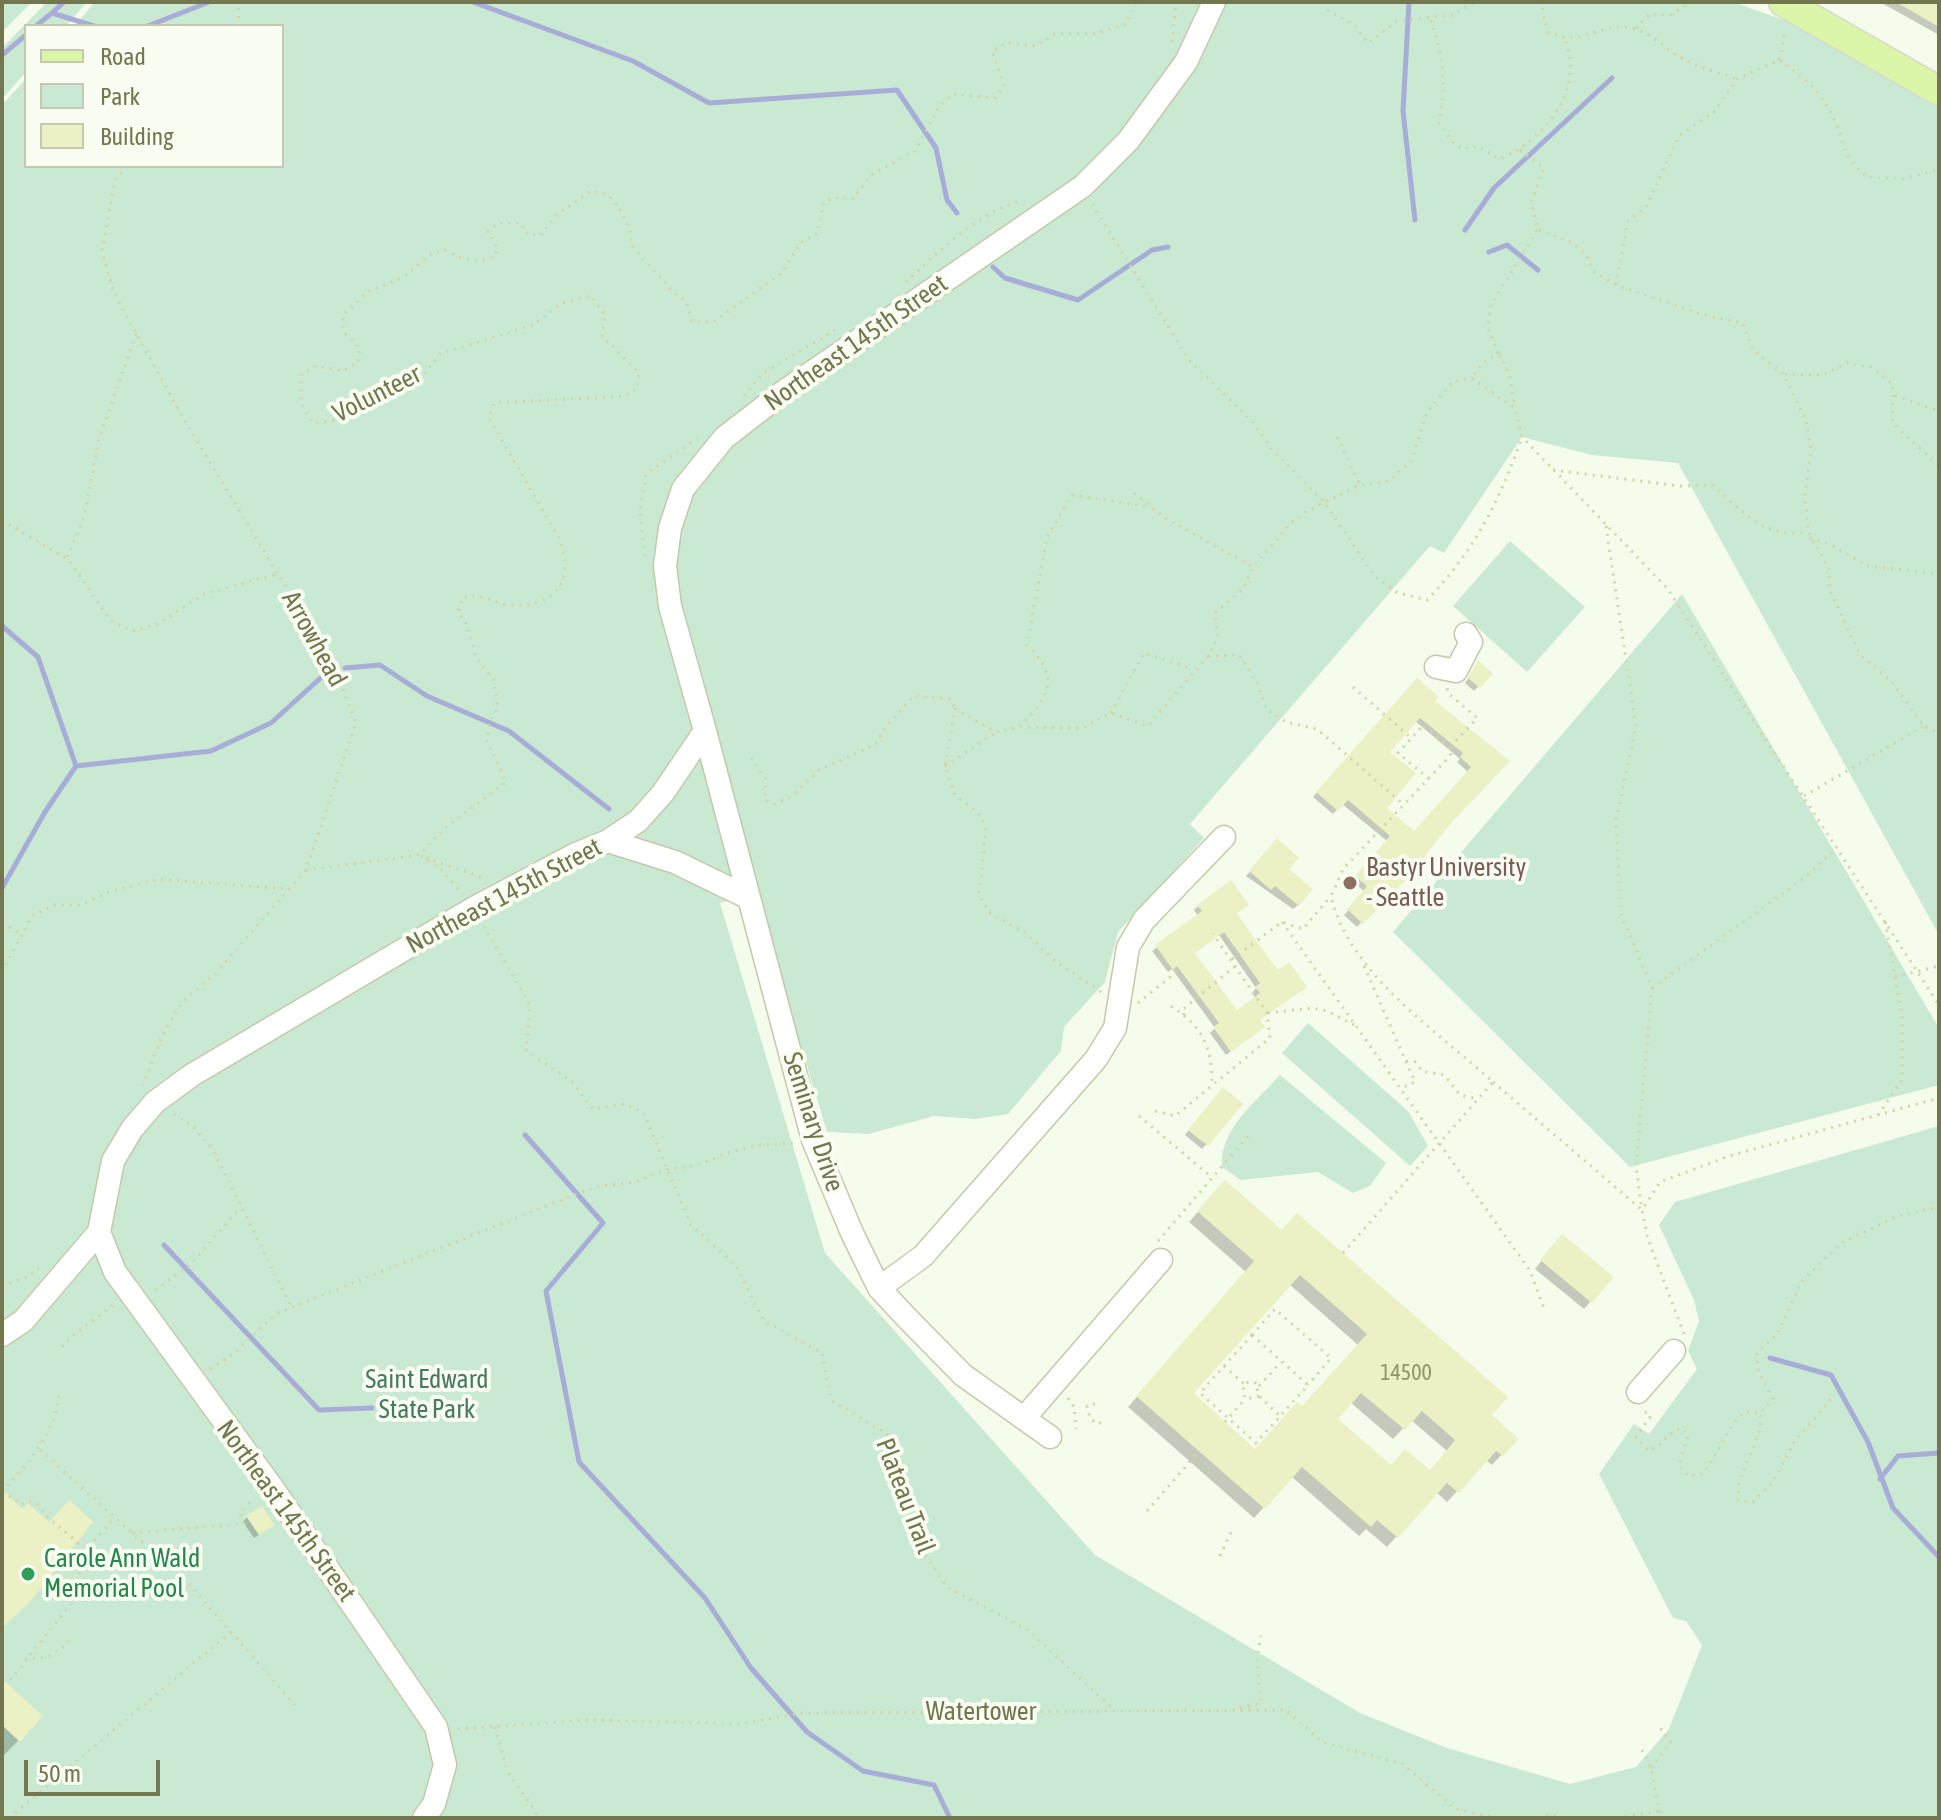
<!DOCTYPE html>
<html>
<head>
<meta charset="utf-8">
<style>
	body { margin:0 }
	#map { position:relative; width:1941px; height:1820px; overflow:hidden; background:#f6fceb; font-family:"Asap Condensed",sans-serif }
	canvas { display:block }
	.frame { position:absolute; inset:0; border:4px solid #73764f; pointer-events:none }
	.legend { position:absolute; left:24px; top:24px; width:260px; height:144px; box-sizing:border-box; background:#fafef2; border:2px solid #c4c8b1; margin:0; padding:10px 14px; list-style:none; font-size:24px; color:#73764f }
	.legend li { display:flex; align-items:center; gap:16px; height:40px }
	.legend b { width:40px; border:2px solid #c4c8b1 }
	.scale { position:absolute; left:24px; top:1760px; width:136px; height:36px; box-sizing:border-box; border:4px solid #73764f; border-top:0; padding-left:10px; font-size:24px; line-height:28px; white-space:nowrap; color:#73764f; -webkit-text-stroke:6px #fafef2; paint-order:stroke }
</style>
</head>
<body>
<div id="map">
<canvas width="1941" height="1820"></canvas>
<div class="frame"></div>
<ul class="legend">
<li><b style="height:10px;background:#dbf5a9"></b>Road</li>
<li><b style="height:22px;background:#cae9d3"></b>Park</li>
<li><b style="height:22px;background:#ebf0c5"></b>Building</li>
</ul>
<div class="scale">50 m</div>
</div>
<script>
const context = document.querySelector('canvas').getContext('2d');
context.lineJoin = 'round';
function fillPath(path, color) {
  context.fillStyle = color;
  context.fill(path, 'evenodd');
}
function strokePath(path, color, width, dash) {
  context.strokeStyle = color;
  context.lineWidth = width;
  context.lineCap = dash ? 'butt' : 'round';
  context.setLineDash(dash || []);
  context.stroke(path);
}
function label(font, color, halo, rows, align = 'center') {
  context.font = font + ' "Asap Condensed",sans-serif';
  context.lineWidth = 8;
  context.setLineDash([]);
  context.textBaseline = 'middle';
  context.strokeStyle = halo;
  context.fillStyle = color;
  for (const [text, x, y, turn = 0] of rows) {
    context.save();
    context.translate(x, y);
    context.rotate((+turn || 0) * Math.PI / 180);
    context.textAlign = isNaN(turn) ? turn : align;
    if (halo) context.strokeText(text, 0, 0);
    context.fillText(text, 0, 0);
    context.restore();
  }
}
const green = new Path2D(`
	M2 2H32L2 32Z
	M47 2H87L66 26H26V72L2 99V48Z
	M95 2H1733L1817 32 1939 103V935L1678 463 1592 455 1522 437 1444 553 1430 546 1190 824 1204 838 1118 932 1105 982 1064 1027 1061 1051 1008 1114 975 1119 934 1116 869 1134 827 1132 755 894 720 903 825 1253 1095 1555 1360 1713 1447 1748 1570 1784 1636 1767 1669 1729 1702 1645 1686 1621 1673 1618 1599 1474 1634 1424 1649 1434 1697 1369 1688 1351 1699 1321 1694 1300 1659 1225 1675 1202 1939 1126V1818H2V105L26 79V166H282V26H74Z
	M1510 541 1585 607 1527 672 1453 606Z
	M1682 594 1939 1028V1085L1630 1167 1393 932Z
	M1308 1023 1408 1111 1428 1146 1410 1166 1282 1053Z
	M1280 1075 1386 1163 1370 1186 1353 1193 1318 1172 1241 1180 1222 1167C1219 1129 1256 1102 1280 1075Z`);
const shadow = new Path2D(`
	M1880 2H1939V35Z
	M1478 663 1490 674 1474 691 1465 683Z
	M1417 681 1432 702 1507 761 1450 820 1404 879 1357 927 1344 915 1365 892 1352 881 1387 841 1342 804 1333 814 1313 797ZM1415 721 1460 759 1457 762 1468 772 1414 834 1384 808 1388 752Z
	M1277 841 1298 905 1293 909 1246 876Z
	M1198 906 1235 914 1278 973 1258 1021V1031L1226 1055 1210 1033 1215 1028 1172 969 1168 972 1152 951 1198 916 1194 910ZM1219 935 1256 988 1252 993 1256 999 1236 1013 1193 954Z
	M1219 1094 1240 1104 1202 1149 1185 1135Z
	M1215 1193 1516 1439 1492 1465 1486 1460 1447 1502 1436 1492 1387 1547 1366 1529 1359 1536 1292 1477 1254 1518 1128 1407 1246 1272 1189 1222ZM1289 1284 1358 1345 1302 1408 1254 1451 1191 1394ZM1350 1402 1393 1439 1411 1420 1447 1451 1429 1472 1390 1467 1335 1419Z
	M1555 1244 1611 1278 1584 1309 1535 1269Z
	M247 1517 268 1529 254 1538 243 1522Z
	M2 1682 19 1740 2 1757Z`);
const stream = new Path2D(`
	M473 2 633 61 709 103 897 90 936 148 947 200 957 213
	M1409 2 1403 111 1415 220
	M53 12 64 2
	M36 26 52 13 94 26
	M148 26 209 2
	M2 55 26 35
	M1465 230 1494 188 1612 78
	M1489 252 1507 245 1538 270
	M993 267 1005 278 1078 300 1152 250 1168 247
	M2 626 38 657 76 766
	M345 668 380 665 427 696 509 731 609 809
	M2 888 45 812 76 766 211 751 271 723 326 673
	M525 1135 603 1223 546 1291 579 1462 705 1598 751 1668 807 1732 863 1771 934 1785 950 1818
	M164 1245 319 1410 372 1408
	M1770 1358 1831 1375 1868 1442 1893 1508 1939 1557
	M1880 1479 1898 1456 1939 1453`);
const building = new Path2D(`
	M1896 2H1939V27Z
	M1478 660 1493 674 1480 688 1468 678Z
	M1417 678 1439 697 1435 701 1510 761 1452 822 1406 880 1363 924 1347 909 1367 886 1355 876 1390 836 1348 800 1338 811 1316 792ZM1420 718 1463 753 1460 757 1471 767 1414 831 1387 808 1416 773 1390 752Z
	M1277 838 1299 858 1289 869 1313 889 1299 906 1275 886 1271 890 1249 871Z
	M1231 880 1249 905 1237 913 1254 938 1278 970 1289 962 1307 987 1260 1020 1265 1027 1231 1052 1213 1027 1219 1023 1177 966 1173 970 1155 945 1202 911 1197 905ZM1224 932 1260 983 1255 987 1260 993 1237 1010 1195 953Z
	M1223 1087 1243 1104 1208 1146 1188 1130Z
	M1225 1180 1282 1230 1297 1213 1508 1397 1492 1415 1519 1439 1503 1456 1496 1451 1459 1493 1447 1483 1398 1538 1377 1520 1371 1527 1302 1467 1265 1509 1136 1396 1254 1261 1197 1211ZM1300 1275 1367 1334 1302 1406 1297 1402 1255 1449 1194 1393ZM1361 1393 1405 1430 1422 1411 1455 1440 1430 1470 1405 1449 1391 1465 1338 1419Z
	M1562 1234 1614 1277 1592 1303 1540 1260Z
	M2 1489 22 1509 28 1503 49 1522 69 1500 93 1522 30 1602 2 1628Z
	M262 1506 275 1525 259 1535 246 1516Z
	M2 1679 43 1716 20 1742 2 1725Z`);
const path = new Path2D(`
	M1326 2 1328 11 1353 24 1368 43 1397 21 1452 15 1475 2
	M1537 2 1542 7 1548 32C1584 48 1598 22 1631 28 1650 31 1667 51 1684 59 1700 68 1720 73 1737 79
	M1431 20C1444 61 1447 81 1439 123L1455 145 1463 149 1478 146 1499 159C1544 141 1586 89 1565 40
	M238 26 239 2
	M1636 28 1650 14 1670 15 1691 2
	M1172 42 1176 2
	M1779 60 1786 29
	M1520 150 1544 168 1531 202 1538 229 1491 305 1488 328 1498 353 1482 364 1471 378 1515 408 1522 437 1667 588 1939 1005
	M127 166 115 181 102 251 114 293 183 418 334 666 356 723 306 870 215 974 182 1002 162 1036 143 1085
	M1092 204 1189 360 1252 421 1270 447 1325 503 1375 577 1398 593 1427 600C1474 552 1500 500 1522 437
	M1539 230 1571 242 1585 253 1595 272 1616 285 1704 315 1743 323 1753 350 1783 374 1806 420 1811 450 1805 495 1808 531 1829 569V588L1860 655 1891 681 1924 726 1939 734
	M906 282C934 255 985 207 1023 201
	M1616 285 1628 221 1646 207 1679 136 1715 111 1737 79 1779 60C1800 73 1825 96 1834 119 1848 151 1839 151 1867 177L1903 179 1939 169
	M136 334 98 442 84 518 67 557 110 620 132 631 158 624 204 594 277 574
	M1499 355 1509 373 1515 408
	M1785 374 1822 375 1847 363 1871 367 1893 384V424L1939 466
	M744 396 763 373 837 329
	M1895 396 1939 411
	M1337 437 1360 485
	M1553 470 1680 486 1712 485C1740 509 1768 542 1808 531
	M1134 493 1165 518 1253 567
	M2 520 67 559
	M1606 526 1636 726 1616 820 1621 914 1652 988 1636 1166 1642 1210
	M1810 538 1829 544 1867 566 1939 574
	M645 556 640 513 646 474 697 438
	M1208 656 1239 655 1257 682 1267 710 1286 722 1317 729 1404 805
	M1353 687 1411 738
	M1111 713 1144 653 1193 669
	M1020 727C1049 696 1061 678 1027 645L1047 537 1072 495 1151 507
	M751 758 765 778V800L775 804 793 795 819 770 876 744 885 728 914 696 950 699 955 709
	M945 766 995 733
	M1429 779 1398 753 1423 725 1452 750
	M1804 796 1924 726
	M421 856 440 868 462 894
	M426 858 487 879
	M306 870 419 855 446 827 506 782 487 741 489 724 498 707 493 679 477 659 467 625 458 612 462 598C482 591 490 603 509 605 555 607 575 583 560 540L489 418 494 403 626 396 636 390 639 373 602 336 605 315 591 296 562 303 533 325 440 354 424 374 338 420 313 423 301 403V375L316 366 343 371 358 362 360 348 343 331V315L369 291 404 277 429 255 445 250C464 259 475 265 495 256L498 249 488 232 498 223H521L525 233 540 236 556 216 590 191 608 194C621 211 632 224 631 245L675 294 686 301 692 321 713 322 782 273 800 243 818 233 824 201 841 197 853 199 871 175 915 151 938 109 952 94 995 98 1004 85 992 51 1005 43 1037 46 1054 34H1093L1126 24 1136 2
	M1282 922 1530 1271 1545 1311
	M2 923 19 933
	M484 926 530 1005 526 1050 572 1082 593 1109 624 1104 643 1112 691 1225 736 1265 764 1321 822 1353 831 1400 887 1434 918 1544 947 1587 1028 1630 1112 1708
	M1232 959 1282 922 1303 929 1331 896
	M1364 966 1415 1082 1402 1088
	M2 972 32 916 54 905H80L109 892 157 879 289 889
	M1895 977 1939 966
	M1652 988 1804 878 1837 848
	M1101 992 1054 960 1026 933 990 913 979 896 986 827 977 812 955 795 945 766 955 709 996 732 1020 727 1082 728 1111 713 1148 726 1208 656 1218 636 1215 613 1243 589 1253 567 1293 521 1309 510 1360 485 1389 481 1412 460 1427 412 1453 381 1471 378
	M1138 1003 1179 970
	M1171 1006C1203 1027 1212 1047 1212 1084
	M1268 1013 1312 1008 1327 1011 1356 1026
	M1184 1015 1182 1010 1234 967
	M1406 1061 1415 1062 1422 1071 1444 1075 1460 1095 1478 1099
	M1493 1082 1642 1210
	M1155 1111 1175 1116 1270 1038 1267 1013 1213 934
	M174 1114 193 1126 212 1148 291 1306
	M1878 1115 1902 1080V1016L1885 920
	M1139 1116 1209 1175
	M1158 1241 1249 1135
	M1343 1253 1493 1082C1437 1031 1349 974 1331 896L1343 869 1450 756 1454 743 1477 718 1448 693 1447 688
	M2 1286 29 1276 41 1266
	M155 1290 190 1265 240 1208
	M1684 1334 1648 1239 1642 1210 1660 1182 1729 1156 1939 1098
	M1252 1335 1308 1385 1256 1443 1200 1393Z
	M1252 1335 1275 1309 1331 1358 1308 1385
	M62 1347C79 1327 95 1321 114 1304
	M1224 1366 1244 1384
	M210 1369 235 1353 275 1314 566 1198 596 1187 635 1182 665 1170 698 1165 727 1153 760 1145 795 1143
	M1259 1386 1281 1362
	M1259 1396 1245 1399 1243 1386 1248 1382 1256 1383 1259 1396 1280 1416
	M1068 1398 1074 1407 1076 1429
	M1095 1404 1087 1406 1090 1418 1097 1424 1105 1421
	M1762 1411 1773 1399 1758 1371 1757 1353 1778 1333 1801 1282 1840 1244 1897 1216 1939 1207
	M1645 1412 1651 1416 1636 1437 1648 1451C1663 1446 1666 1433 1682 1428L1688 1436 1679 1465 1688 1476 1703 1474C1719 1453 1725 1431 1744 1412L1761 1413C1763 1444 1737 1466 1738 1500L1753 1502 1772 1483 1795 1441 1831 1399
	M1225 1422 1245 1399
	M40 1450 190 1585 295 1705
	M3 1491 21 1505 27 1501 38 1505 48 1518 76 1541 83 1552V1561L70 1605 7 1684
	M2 1492C30 1461 55 1433 60 1391
	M1147 1511 1199 1451
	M243 1524 240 1512 254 1498
	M132 1533 251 1523
	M83 1552 115 1518
	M1220 1556 1233 1528
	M25 1659C45 1660 57 1654 71 1639
	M1240 1708 1261 1703 1257 1658 1261 1636
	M495 1727 507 1771 540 1818
	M458 1729 588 1720 743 1724 801 1713 1286 1710 1322 1742 1403 1764 1455 1809 1495 1818
	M1642 1750 1651 1768 1659 1811
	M1651 1768 1671 1742 1660 1728
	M1659 1811 1667 1818
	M9 1818 232 1631
	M1539 1818 1552 1814 1563 1818
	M1617 1818 1659 1811`);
const minor = new Path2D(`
	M1436 667 1456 671 1471 642 1466 634
	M705 731 813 1140 852 1233 879 1288 906 1317 963 1375 1050 1437
	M608 841 675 862 747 897
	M879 1288 923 1256 1096 1059 1115 1028 1128 947 1144 920 1224 837
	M2 1335 23 1321 99 1232
	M1638 1392 1674 1351
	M1025 1417 1161 1260
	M424 1818 434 1804 445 1765 436 1727 274 1490 115 1272 99 1232 113 1161 132 1129 155 1102 192 1075 474 908 576 854 608 841 638 821 663 793 705 731 670 606 665 566 670 528 683 489 724 438 786 390 1083 186 1128 141 1186 62 1214 2`);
const major = new Path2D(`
	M1783 2 1939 91`);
const markers = [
	[1350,883,8,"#8d6e63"],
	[28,1574,8,"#2e9e5b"]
];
const numberNames = [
	["14500",1406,1373]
];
const streetNames = [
	["Northeast 145th Street",856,343,-35],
	["Volunteer",377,394,-27],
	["Arrowhead",314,639,61],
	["Northeast 145th Street",504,896,-28],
	["Seminary Drive",813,1122,72],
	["Plateau Trail",905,1496,69],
	["Northeast 145th Street",286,1511,54],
	["Watertower",981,1712]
];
const educationNames = [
	["Bastyr University",1366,868],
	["- Seattle",1366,898]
];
const parkNames = [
	["Saint Edward",427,1380],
	["State Park",427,1410]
];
const leisureNames = [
	["Carole Ann Wald",44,1559],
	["Memorial Pool",44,1589]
];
fillPath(green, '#cae9d3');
fillPath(shadow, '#0003');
strokePath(stream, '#a7add6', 5);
fillPath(building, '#ebf0c5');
strokePath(minor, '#c5c9ab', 25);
strokePath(major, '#d8d9ce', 31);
strokePath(path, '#d0d5a7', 3, [2, 6]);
strokePath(minor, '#fff', 22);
strokePath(major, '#dbf5a9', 28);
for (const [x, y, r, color] of markers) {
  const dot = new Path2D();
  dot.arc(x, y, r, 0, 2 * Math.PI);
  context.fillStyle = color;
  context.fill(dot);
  strokePath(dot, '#fafef2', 3);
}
label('22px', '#91946c', null, numberNames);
label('26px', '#73764f', '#fafef2', streetNames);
label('26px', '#785e54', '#fafef2', educationNames, 'left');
label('26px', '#487b5d', '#fafef2', parkNames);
label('26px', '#27864d', '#fafef2', leisureNames, 'left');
</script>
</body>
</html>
